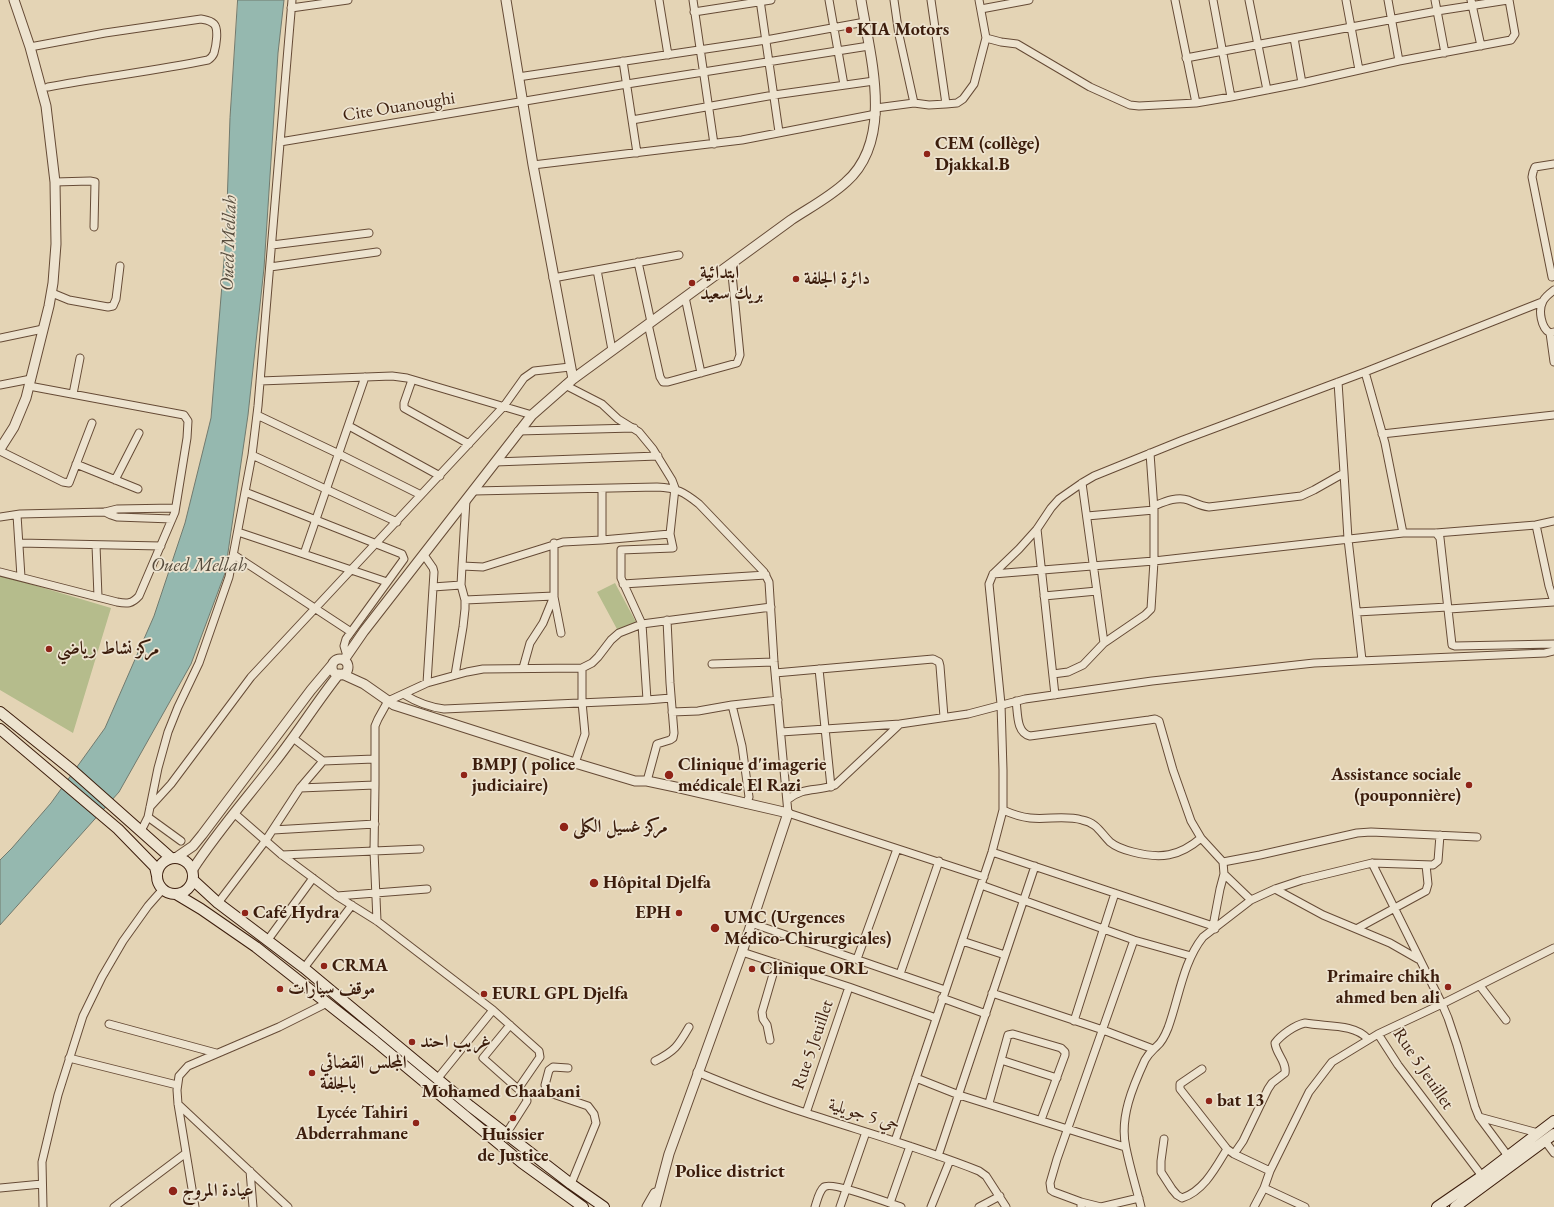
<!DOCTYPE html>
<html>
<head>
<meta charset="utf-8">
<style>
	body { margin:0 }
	canvas { display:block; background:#e4d4b5 }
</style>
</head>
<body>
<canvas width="1554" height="1207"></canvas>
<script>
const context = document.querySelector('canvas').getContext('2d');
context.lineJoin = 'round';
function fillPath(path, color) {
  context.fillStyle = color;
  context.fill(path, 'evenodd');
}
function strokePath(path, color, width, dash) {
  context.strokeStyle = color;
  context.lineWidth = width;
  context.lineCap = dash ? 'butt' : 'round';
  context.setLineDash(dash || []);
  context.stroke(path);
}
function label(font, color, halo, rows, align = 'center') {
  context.font = font + ' "EB Garamond",Amiri,serif';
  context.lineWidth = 3.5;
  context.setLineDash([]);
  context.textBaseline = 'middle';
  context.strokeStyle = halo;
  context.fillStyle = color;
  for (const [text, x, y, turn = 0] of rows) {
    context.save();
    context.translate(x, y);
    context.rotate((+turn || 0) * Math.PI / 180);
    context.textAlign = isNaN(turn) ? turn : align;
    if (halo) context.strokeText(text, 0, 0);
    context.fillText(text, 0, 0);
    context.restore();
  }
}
const green = new Path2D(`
	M0 575 111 608 73 733 0 690Z
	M615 583 636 622 618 631 597 592Z`);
const water = new Path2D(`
	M238 0H284L278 53 264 268 248 415 225 573 191 664 119 792 0 925V860L12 848 51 803 105 728 154 616 185 523 211 418 226 236 230 118Z`);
const minor = new Path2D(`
	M659 0 668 55
	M693 0 714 144
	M760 0 779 132
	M829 0 844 85
	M894 0 899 35 914 103
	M931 0 946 104
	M1175 0 1196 103
	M1213 0 1231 97
	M1249 0 1267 90
	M1346 0 1359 70
	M1388 0 1399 61
	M1435 0 1445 53
	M1471 0 1481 46
	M291 8 348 0
	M981 9 1029 0
	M694 12 771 0
	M986 38 1001 42 1017 44 1090 87 1130 105 1139 106 1196 103 1231 97 1302 83 1399 61 1511 40 1515 34 1509 0
	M1294 38 1302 83
	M30 47 105 33 201 19C206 20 210 20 214 24 219 29 216 46 214 53 213 56 211 58 208 60 155 71 101 77 48 87
	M1186 58 1437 11 1508 0
	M623 61 637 153
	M518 77 766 40 865 22
	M876 108 914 103 929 105 946 104 957 103 963 99 974 84 986 38 979 0
	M632 120 774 95 874 81
	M280 142 627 84 869 46
	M533 165 742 140 876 114
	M55 182 90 181 95 182 94 227
	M272 245 369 233
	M638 262 651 322
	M270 267 377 252
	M597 270 612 350
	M1552 277 1532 177 1533 172 1535 167 1554 164
	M553 278 679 255
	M1554 290C1550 293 1545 297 1543 301 1538 310 1541 328 1550 333L1554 332
	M52 293 69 300 108 307 113 306 116 299 120 266
	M685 297 701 373
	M648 324 660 377 663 382H668L737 363 740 355 731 264
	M1550 333 1554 362
	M0 338 43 329
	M1365 372 1385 443 1403 533H1436L1536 525
	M412 380 404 403V408L469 444
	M260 381 392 376 407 378 532 415
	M0 385 31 379
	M565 385 602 404 618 419 639 432 653 449 672 480 675 488 670 534
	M73 394 80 358
	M257 415 339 454 421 495
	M349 426 440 476
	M518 431 634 428
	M1382 434 1554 415
	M0 451 63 482 69 483 92 423
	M252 455 397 522
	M495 462 658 456
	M76 464 138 489
	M1344 473 1348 539 1362 660
	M115 480 139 433
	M1082 483 1104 643
	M474 491 657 487C677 488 684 492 699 504L764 572 769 582 774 662 788 813 984 877
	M245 492 402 554 404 559 346 639 344 646 347 656
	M466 500 462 566 483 567 563 542 602 540
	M1154 506C1164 502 1177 496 1188 500 1196 503 1200 506 1209 507L1301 496 1314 490 1344 473 1338 382
	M105 512 111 515 117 517 172 519
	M17 515 21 577
	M1087 516 1154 510
	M0 517 20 514 105 512 117 509 175 508
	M1554 521 1536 525 1549 586 1554 602
	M1037 529 1055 695
	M238 532 387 582
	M1436 533 1440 538 1452 645 1455 646 1554 644
	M19 543 161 546
	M96 545 98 597
	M304 554 365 377
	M234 555 351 632
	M424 555 433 568 434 572 427 683
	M0 572 117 602C127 604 132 604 139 596L175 512 187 438 188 421 184 415 29 386
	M993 574 1154 561 1403 533
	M623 584 766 575
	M433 587 461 585
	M1044 596 1097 591
	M554 597 561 633
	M465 600 554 596V543
	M1449 609 1554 602
	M1357 612 1448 607
	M712 664 774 662
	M523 668 530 643 543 623 554 596
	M819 669 831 787
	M775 673 933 659 939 662 940 666 944 717
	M1053 674 1068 672 1083 665 1104 643 1145 615 1151 609 1154 561V510L1150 453
	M455 675 463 627 465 609V600L461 585 462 566
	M405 695C418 703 429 707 444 709L647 700 642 624 621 578V550L673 548 670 534 602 540V489
	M647 700 671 698
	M1016 701C1018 713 1016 733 1030 736L1149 720 1155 719 1159 721 1173 770 1191 821 1201 838 1223 862 1224 874 1220 889 1213 926
	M732 705 778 700
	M672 712 698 711 732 705 742 746 749 797 746 804
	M781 732 900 724
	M293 738 323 761 374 759
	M575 763 585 734 582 702V668
	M647 781 657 744 670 740 673 738 674 733 670 683 667 620
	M375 785V726L378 719 388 701 427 683 467 672 483 669 582 668 592 663 598 657 611 640 619 633 642 624 771 607
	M300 788 375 785 374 851 377 921
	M787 800C804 786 817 792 835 785L900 724 968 714 1025 699 1152 681 1314 663 1545 653 1554 651
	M150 807 171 784 251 677 504 406 524 378 534 371 570 367
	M1003 810C1012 814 1021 817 1030 818 1047 820 1065 815 1082 820 1097 823 1100 832 1110 842 1116 847 1125 850 1133 852 1160 859 1179 857 1201 838
	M235 814 282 855 337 896 377 921 493 1010 539 1051 540 1057 518 1089 526 1095 527 1101 506 1134
	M148 817 181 841
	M273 830 375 824
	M141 831 148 817 158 768 168 732 178 707 199 663 229 577 252 455 258 406 292 0
	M992 852 1213 926 1215 929
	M282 855 420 849
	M1223 862 1260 855 1357 833 1371 832 1477 837
	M1372 863 1442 1004 1554 948
	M1224 874 1251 900
	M981 885 1134 940 1191 956
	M1275 889 1323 915 1390 943 1418 959
	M337 896 427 889
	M218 903 266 840 300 788 323 761
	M751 923 945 990
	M1358 928 1426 891 1428 884 1426 865
	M267 941 313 878
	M962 941 1005 955
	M742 952 849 987 936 1018
	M857 959 897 849
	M304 968 352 905
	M900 974 939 861
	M1480 986 1506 1020
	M992 993 1103 1030 1153 1049
	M942 998 986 1014
	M1074 1021 1115 893
	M109 1024 216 1053
	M510 1025 483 1058 518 1089
	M1378 1034 1398 1065 1482 1176
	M770 1040 767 1025 763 1019 762 1012 776 964
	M69 1058 177 1085
	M1001 1060 1057 1078
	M655 1061C675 1051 678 1046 689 1027
	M568 1068 553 1067 549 1070 545 1085 547 1092 588 1106 594 1114 596 1123 571 1184
	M1202 1069 1180 1084V1089L1227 1149 1234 1154 1270 1171
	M697 1072C733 1087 769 1101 806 1113 864 1132 922 1148 979 1171L986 1176 1006 1207
	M438 1078 493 1010
	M916 1078 959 1095 1125 1147
	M989 1103 1008 1035 1013 1034 1061 1048 1065 1052V1055L1041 1120
	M178 1104 288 1207
	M806 1113 849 987
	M1479 1117 1538 1133
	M1164 1139 1161 1161V1172L1172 1189 1177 1195 1182 1198C1204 1191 1216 1167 1227 1149
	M895 1141 992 852 1003 810V770L1001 704 989 584 993 574 1019 549 1037 529 1051 508 1059 499 1082 483 1094 476 1183 440 1365 372 1542 302
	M1545 1141 1554 1153
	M1234 1154 1243 1141 1268 1089 1272 1083 1285 1073C1287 1062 1276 1054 1275 1043 1281 1035 1295 1025 1305 1023 1325 1027 1354 1023 1368 1039
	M938 1156 1035 866
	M250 1171 253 1207
	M0 1188 42 1184
	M1264 1188 1305 1207
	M1081 1202 1054 1192 1051 1190 1050 1183 1057 1159 1134 940
	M890 1203 910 1146
	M43 1207 42 1162 58 1095 83 1016 102 977 123 941 148 906 163 889
	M114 1207 186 1153
	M195 1207 178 1104 177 1090 179 1076 188 1066 279 1027 327 1003
	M815 1207C817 1201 819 1191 824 1187 831 1181 889 1203 901 1207
	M840 1207 866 1132
	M931 1207 950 1160
	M979 1207 1000 1196
	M1081 1207V1202L1101 1207 1139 1198
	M1141 1207C1136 1187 1130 1168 1126 1148 1119 1118 1133 1086 1145 1060 1149 1053 1152 1051 1157 1046 1162 1042 1166 1033 1168 1028 1179 998 1183 962 1203 937L1251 900 1275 889 1302 880 1372 863 1433 865 1438 861 1440 835
	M1254 1207 1264 1188 1270 1171 1309 1092 1332 1062 1378 1034 1442 1004 1448 1018 1457 1045 1475 1107 1479 1117 1508 1156`);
const tertiary = new Path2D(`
	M506 0 533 165 573 379
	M0 449 14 427 26 398 49 306 53 283 56 244 55 182 46 106 30 47 14 0
	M332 667a8 8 0 1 1 16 0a8 8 0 1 1-16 0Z
	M344 660 364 631 532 415 573 379 791 220C809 208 830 197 846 182 895 139 870 56 861 0
	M342 674 364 684 394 705 575 763 635 781H647L680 788 788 813 742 952 669 1154 655 1207
	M177 857 193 846 202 835 311 690 332 665
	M193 869C217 832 247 798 274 763 297 734 316 703 339 674
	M647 1207 655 1193`);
const secondary = new Path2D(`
	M0 712 72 770 171 858
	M0 729 118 829 155 867 157 876
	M157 876a18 18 0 1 1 36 0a18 18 0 1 1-36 0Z
	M193 880 218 903 304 968 470 1106 571 1184 604 1207
	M176 894 201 909 256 947 375 1041 522 1163 583 1207
	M1437 1207 1482 1176 1554 1121
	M1455 1207 1554 1134`);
const markers = [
	[849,30,4,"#8f2418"],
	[927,154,4,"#8f2418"],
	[796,279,4,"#8f2418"],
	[692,283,4,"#8f2418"],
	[49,649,4,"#8f2418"],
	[464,775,4,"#8f2418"],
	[669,775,5,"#8f2418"],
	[1469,785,4,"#8f2418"],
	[564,827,5,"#8f2418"],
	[594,883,5,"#8f2418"],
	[245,913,4,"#8f2418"],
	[679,913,4,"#8f2418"],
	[715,928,5,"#8f2418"],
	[324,966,4,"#8f2418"],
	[752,969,4,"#8f2418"],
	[1448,987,4,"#8f2418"],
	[280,989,4,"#8f2418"],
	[484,994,4,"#8f2418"],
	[412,1042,4,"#8f2418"],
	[312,1073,4,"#8f2418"],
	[1209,1101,4,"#8f2418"],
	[513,1118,4,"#8f2418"],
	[416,1123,4,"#8f2418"],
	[173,1191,5,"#8f2418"]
];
const poiNames = [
	["KIA Motors",857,30],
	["CEM (collège)",935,144],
	["Djakkal.B",935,165],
	["ابتدائية",700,273],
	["بريك سعيد",700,294],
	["دائرة الجلفة",804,279],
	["مركز نشاط رياضي",57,649],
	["BMPJ ( police",472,765],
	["judiciaire)",472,786],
	["Clinique d'imagerie",678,765],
	["médicale El Razi",678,786],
	["Assistance sociale",1461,775,"right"],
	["(pouponnière)",1461,796,"right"],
	["مركز غسيل الكلى",573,827],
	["Hôpital Djelfa",603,883],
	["Café Hydra",253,913],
	["EPH",671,913,"right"],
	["UMC (Urgences",724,918],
	["Médico-Chirurgicales)",724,939],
	["CRMA",332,966],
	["Clinique ORL",760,969],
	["Primaire chikh",1440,977,"right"],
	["ahmed ben ali",1440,998,"right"],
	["موقف سيارات",288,989],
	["EURL GPL Djelfa",492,994],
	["غريب احند",420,1042],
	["المجلس القضائي",320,1063],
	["بالجلفة",320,1084],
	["bat 13",1217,1101],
	["Lycée Tahiri",408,1113,"right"],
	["Abderrahmane",408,1134,"right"],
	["Huissier",513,1135,"center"],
	["de Justice",513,1156,"center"],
	["عيادة المروج",182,1191]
];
const streetNames = [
	["Cite Ouanoughi",399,107,-9],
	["Rue 5 Jeuillet",813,1045,-71],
	["Rue 5 Jeuillet",1423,1069,56],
	["حي 5 جويلية",864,1115,17]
];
const waterNames = [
	["Oued Mellah",229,243,-88],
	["Oued Mellah",199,566]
];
const neighbourhoodNames = [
	["Mohamed Chaabani",501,1092],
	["Police district",730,1172]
];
fillPath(green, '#b5bc8c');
fillPath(water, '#95b8af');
strokePath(water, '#717a6e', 1);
strokePath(minor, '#664b36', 9);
strokePath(tertiary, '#664b36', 11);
strokePath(secondary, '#3c1d0c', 12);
strokePath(minor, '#ede3cf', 7);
strokePath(tertiary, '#ede3cf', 9);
strokePath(secondary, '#ede3cf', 10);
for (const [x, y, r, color] of markers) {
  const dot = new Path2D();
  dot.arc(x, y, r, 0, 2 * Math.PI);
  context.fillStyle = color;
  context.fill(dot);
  strokePath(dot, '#ede3cf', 1.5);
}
label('bold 18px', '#3c1d0c', '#ede3cf', poiNames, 'left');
label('18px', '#3c1d0c', '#ede3cf', streetNames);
label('italic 19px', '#574c3d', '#ede3cf', waterNames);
label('bold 19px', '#3c1d0c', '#ede3cf', neighbourhoodNames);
</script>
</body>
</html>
